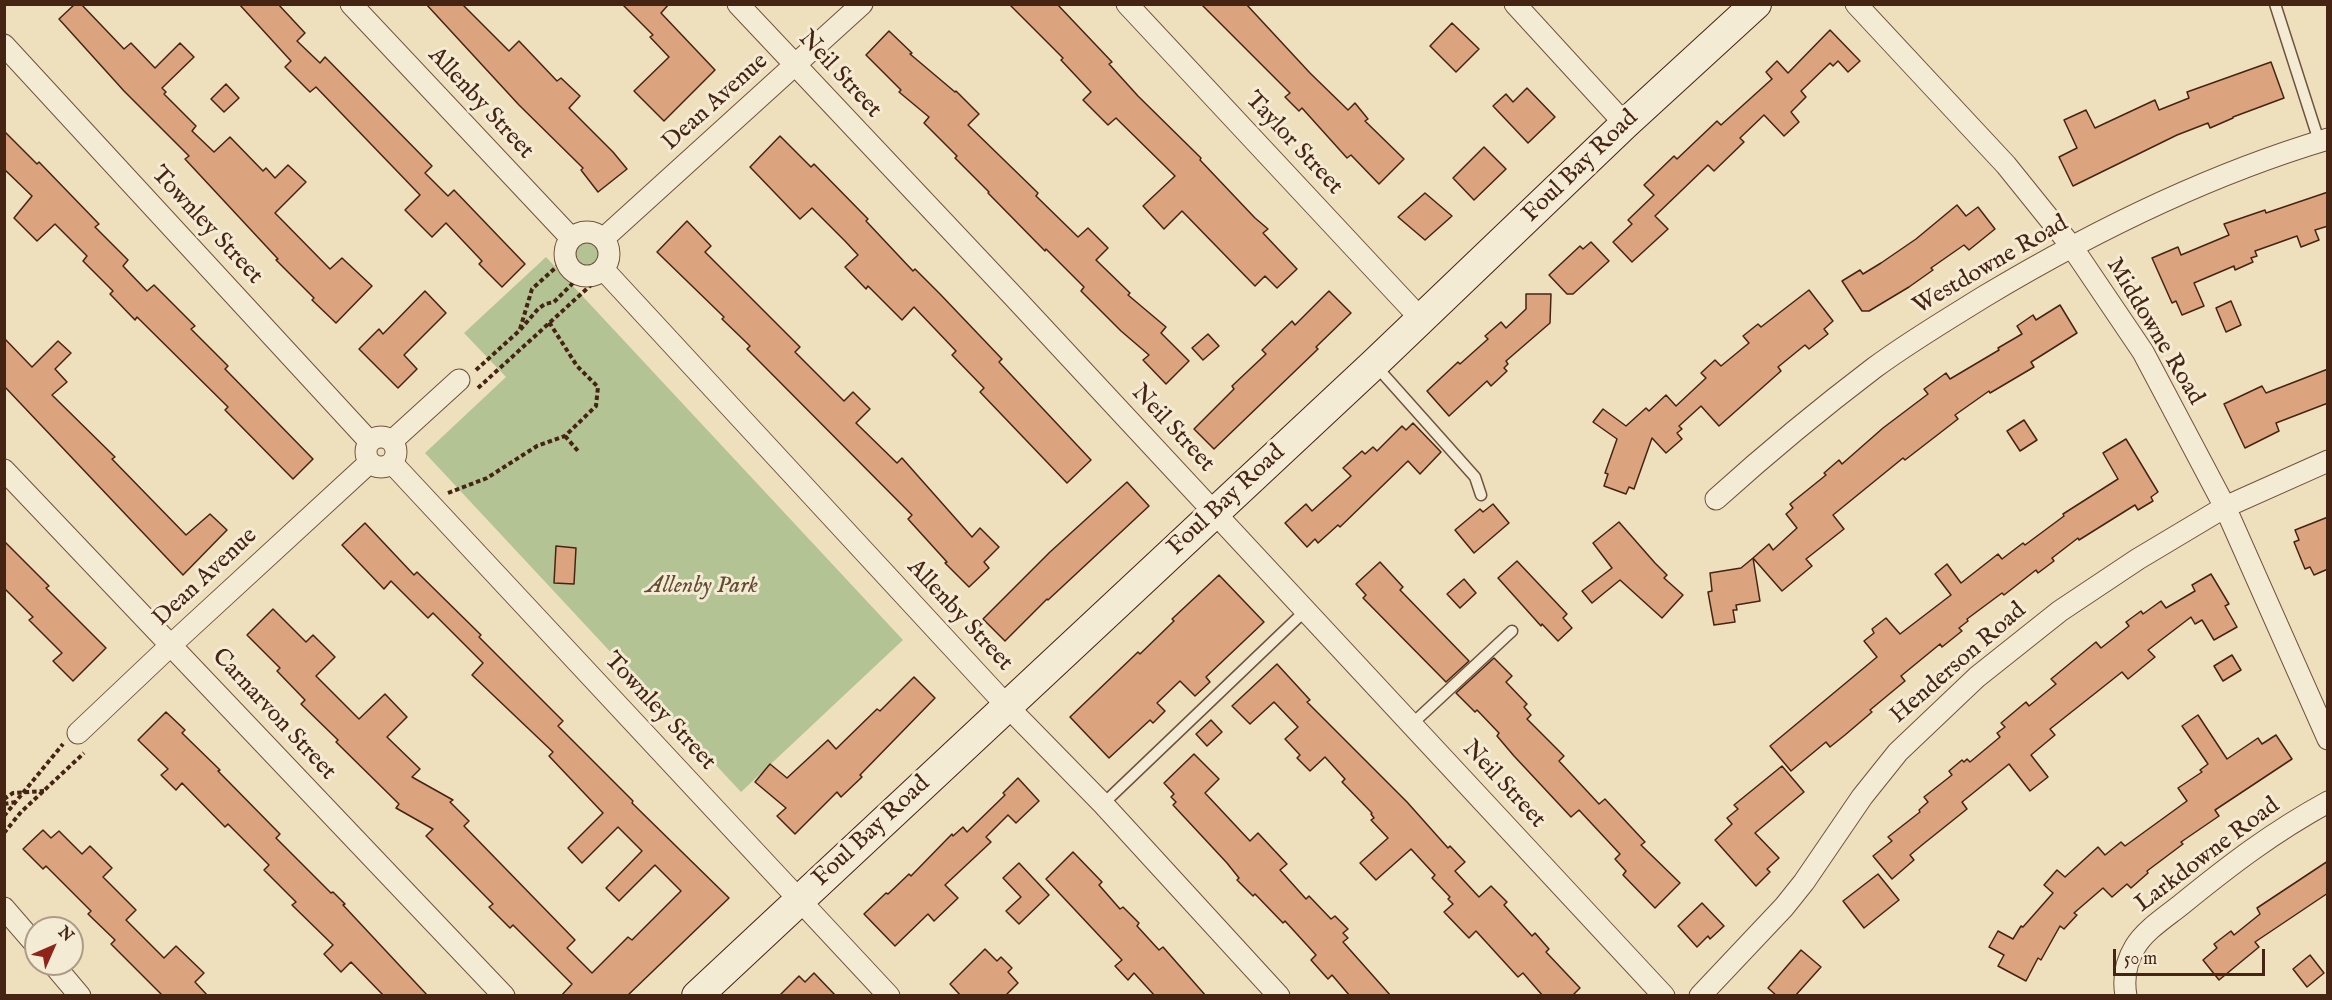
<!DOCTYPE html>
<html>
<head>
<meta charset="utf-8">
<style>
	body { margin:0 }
	#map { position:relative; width:2332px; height:1000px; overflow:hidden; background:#eee0bd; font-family:"IM FELL English",serif }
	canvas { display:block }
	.frame { position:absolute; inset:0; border:6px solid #462414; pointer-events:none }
	.north { position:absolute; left:24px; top:916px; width:60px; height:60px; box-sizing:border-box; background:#f4ebd4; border:2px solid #ae9b87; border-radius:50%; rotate:45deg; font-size:16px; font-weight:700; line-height:24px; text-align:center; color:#462414 }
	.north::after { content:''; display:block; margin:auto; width:21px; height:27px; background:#8f2418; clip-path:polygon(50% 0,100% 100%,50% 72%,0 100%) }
	.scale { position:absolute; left:2113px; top:949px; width:152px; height:27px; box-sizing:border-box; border:3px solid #462414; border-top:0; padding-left:8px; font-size:18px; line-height:21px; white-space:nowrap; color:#462414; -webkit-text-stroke:4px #f4ebd4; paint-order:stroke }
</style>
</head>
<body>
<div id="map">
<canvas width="2332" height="1000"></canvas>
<div class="frame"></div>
<div class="north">N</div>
<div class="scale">50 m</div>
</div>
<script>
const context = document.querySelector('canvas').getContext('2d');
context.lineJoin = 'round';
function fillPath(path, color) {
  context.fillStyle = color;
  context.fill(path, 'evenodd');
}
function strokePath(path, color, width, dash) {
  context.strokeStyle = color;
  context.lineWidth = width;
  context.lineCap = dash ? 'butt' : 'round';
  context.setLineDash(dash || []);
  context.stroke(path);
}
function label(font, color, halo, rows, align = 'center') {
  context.font = font + ' "IM FELL English",serif';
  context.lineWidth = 6;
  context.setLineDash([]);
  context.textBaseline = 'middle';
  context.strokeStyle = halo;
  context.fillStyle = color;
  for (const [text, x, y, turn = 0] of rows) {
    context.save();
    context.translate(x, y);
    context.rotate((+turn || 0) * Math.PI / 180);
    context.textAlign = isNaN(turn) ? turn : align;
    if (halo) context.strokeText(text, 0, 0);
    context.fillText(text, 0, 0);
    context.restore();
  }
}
const green = new Path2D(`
	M574 254a13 13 0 1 1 26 0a13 13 0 1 1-26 0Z
	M546 257 903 640 741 792 425 453 506 377 464 333Z`);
const building = new Path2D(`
	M75 4H81L124 49 131 43 155 68 180 43 194 57 162 88 166 92 164 94 196 126 192 131 214 152 230 137 263 171 266 168 275 178 288 165 306 182 275 213 330 269 342 258 372 286 336 323 312 300 314 298 276 260 278 259 185 159 189 156 124 91 59 19Z
	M239 4H278L305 33 297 41 320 63 325 57 432 166 425 173 448 196 454 190 525 264 502 287 479 264 482 261 446 223 432 237 405 210 420 195 316 87 310 92 285 67 291 61Z
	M426 4H462L509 51 519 41 557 81 561 78 580 96 569 108 613 152 627 169 598 192 581 170 583 168 519 105Z
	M622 4H669L661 13 715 70 664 121 634 91 669 57 650 37 653 35Z
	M1009 4H1057L1112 62 1109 64 1138 96 1201 158 1200 160 1255 218 1268 229 1263 233 1297 269 1277 288 1265 276 1255 286 1182 211 1164 229 1143 206 1175 176 1116 118 1108 125 1083 100 1091 92 1061 60 1063 58Z
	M1201 4H1246L1310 73 1348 110 1355 103 1368 119 1365 121 1404 159 1379 184 1351 155 1347 158 1302 108 1299 111 1285 97 1290 93Z
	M1452 23 1479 49 1456 72 1430 46Z
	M1830 30 1860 61 1848 72 1838 61 1833 66 1830 63 1801 91 1806 97 1791 112 1799 122 1784 136 1764 115 1740 138 1744 142 1714 171 1708 165 1655 216 1668 229 1632 262 1613 242 1632 224 1628 220 1654 195 1644 185 1674 156 1677 159 1717 121 1721 125 1772 79 1766 72 1777 61 1788 73Z
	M889 31 912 53 910 54 955 92 956 91 979 114 968 125 1038 193 1036 196 1078 237 1088 228 1108 248 1096 260 1130 293 1128 295 1166 327 1161 333 1189 361 1166 384 1143 360 1149 355 1121 331 1081 291 1084 287 1046 249 1045 251 988 193 989 192 955 158 957 156 924 123 929 117 899 92 901 90 866 55Z
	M2271 62 2284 98 2233 117V118L2210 128 2208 123 2177 135 2073 186 2059 157 2077 148 2064 120 2086 110 2095 128 2155 100 2159 110 2189 98 2187 92Z
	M226 84 239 98 224 112 211 99Z
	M1527 88 1555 117 1528 143 1493 106 1506 94 1513 102Z
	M4 131 37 164 39 162 99 224 95 227 128 260 123 266 147 291 154 285 195 326 191 329 228 366 225 369 313 459 293 479 225 410 228 407 137 317 135 320 110 294 113 291 83 261 87 256 55 224 37 241 14 218 32 196 4 169Z
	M780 136 811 167 814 164 868 219 866 221 913 271 915 269 940 294 1002 359 999 362 1091 460 1067 483 980 392 984 388 952 355 956 351 914 307 902 320 868 286 866 289 845 267 858 255 845 241 812 208 800 219 750 167Z
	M1484 147 1506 169 1474 200 1453 178Z
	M2328 192V226L2315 230 2319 240 2301 247 2297 236 2255 251 2257 256 2251 258 2253 262 2235 270 2234 266 2194 283 2204 306 2182 315 2176 301 2172 303 2152 258 2178 247 2181 255 2229 235 2224 224 2265 210 2266 213Z
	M1425 193 1452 216 1425 240 1398 217Z
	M1957 205 1966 216 1978 207 1995 229 1969 250 1964 245 1931 268 1933 270 1909 287 1869 311H1862L1842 281 1860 270 1863 274 1881 263 1916 239Z
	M687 221 711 246 705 252 800 347 795 352 844 401 853 392 870 409 856 423 897 463 902 458 972 537 980 528 999 547 984 562 989 568 969 587 945 563 947 562 908 519 912 515 747 349 750 346 722 319 724 317 657 252Z
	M1591 242 1609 261 1573 294H1567L1549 275 1580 246 1583 249Z
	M1809 290 1833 321 1824 329 1828 334 1809 349 1805 345 1778 367 1781 371 1719 426 1701 406 1679 426 1682 429 1677 433 1682 439 1666 453 1652 438 1634 489 1629 487 1626 494 1604 486 1608 474 1605 473 1617 439 1593 422 1603 409 1626 426 1646 408 1649 411 1666 395 1676 406 1706 378 1701 373 1715 360 1721 366 1749 343 1743 336 1758 324 1761 327Z
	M425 291 446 313 404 355 417 369 398 388 359 349 379 329 383 334Z
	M1329 291 1351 313 1316 347 1318 349 1214 449 1194 429 1234 389 1232 386 1266 354 1262 350 1292 321 1295 325Z
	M1526 294H1551L1550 323 1506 361 1508 364 1504 368 1507 371 1491 386 1487 381 1449 416 1427 391 1458 362 1460 364 1488 339 1485 336 1501 322 1506 328 1526 309Z
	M2231 301 2241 325 2226 332 2216 308Z
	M2060 305 2077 333 2031 362 2034 367 1990 393 1989 391 1955 415 1958 419 1905 460 1903 458 1833 515 1844 529 1806 559 1812 566 1782 591 1753 558 1769 544 1773 550 1797 528 1786 514 1793 508 1790 504 1826 475 1824 473 1839 460 1842 464 1883 428 1928 394 1924 389 1946 373 1950 379 1999 350 1998 348 2022 334 2017 326 2033 315 2036 320Z
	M1208 334 1219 346 1203 360 1192 348Z
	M4 338 32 367 58 341 71 353 55 369 67 382 52 395 115 457 112 459 186 535 210 514 227 530 183 575 4 386Z
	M2328 369V403L2276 423 2279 431 2245 448 2224 404 2262 386 2266 393Z
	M2024 420 2037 440 2020 451 2007 431Z
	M1413 423 1441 452 1420 474 1408 461 1340 527 1338 525 1318 543 1315 539 1307 547 1285 523 1306 504 1312 511 1351 476 1343 468 1362 451 1365 454 1373 447 1377 451 1402 426 1406 430Z
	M2126 439 2158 492 2151 497 2153 501 2138 510 2135 505 2079 540 2078 538 2052 558 2054 561 2038 573 2036 570 2004 595 2002 593 1967 619 1968 621 1959 628 1962 631 1942 647 1940 644 1901 676 1905 681 1870 710 1872 712 1845 735 1830 747 1826 742 1791 771 1770 746 1877 657 1864 641 1874 633 1872 629 1886 618 1900 634 1951 595 1935 574 1947 564 1961 583 1998 554 2002 559 2023 543 2025 545 2064 516 2063 514 2118 479 2103 453Z
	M1127 482 1149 506 1048 600 1047 599 1005 641 983 619 1050 552Z
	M1493 504 1509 523 1474 553 1455 530 1480 509 1483 512Z
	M2328 517V569L2314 575 2310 567 2305 569 2294 542 2299 540 2295 530Z
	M1619 522 1655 563 1667 575 1664 578 1683 595 1662 618 1620 580 1592 603 1582 591 1612 568 1593 543Z
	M365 523 414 575 417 572 481 635 479 637 563 721 558 726 633 801 632 803 729 898 627 996H561L572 984 513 925 510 928 489 907 493 904 426 836 433 829 396 808 399 804 336 742 338 740 301 704 305 700 277 671 280 668 247 635 273 609 306 642 313 635 335 657 316 676 359 719 385 694 407 717 387 737 420 769 412 777 453 800 450 802 469 821 464 826 575 940 567 948 592 973 628 937 632 940 681 891 655 865 619 901 606 888 642 851 618 827 582 863 568 848 603 813 549 756 553 752 472 675 483 663 433 613 428 618 391 581 384 589 342 545Z
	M4 541 49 586 46 588 106 648 73 681 53 661 62 653 29 620 33 617 4 588Z
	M556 546 576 548 574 584 554 583Z
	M1753 558 1760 601 1736 605 1737 610H1733L1735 622 1714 625 1708 592 1712 591 1710 573 1741 568Z
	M1517 561 1567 614 1563 618 1572 628 1558 641 1542 624 1541 626 1498 578Z
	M1380 562 1403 587 1400 590 1469 661 1446 682 1363 598 1366 595 1356 584Z
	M2211 574 2229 604 2225 606 2237 627 2214 640 2202 620 2195 624 2191 617 2148 650 2155 657 2128 679 2122 672 2050 729 2055 735 2031 755 2048 777 2030 791 2009 764 1962 802 1967 809 1922 845 1910 855 1914 860 1892 879 1873 856 1892 841 1888 837 1920 812 1919 810 1928 802 1924 797 1952 775 1949 771 1962 760 1964 762 1967 759 1970 762 2000 737 1997 733 2005 727 2001 723 2026 702 2029 706 2056 684 2051 679 2096 642 2101 648 2129 626 2126 622 2141 611 2143 614 2161 601 2166 608 2195 591 2192 585Z
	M1219 575 1264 622 1206 677 1210 682 1195 696 1180 681 1157 703 1165 711 1153 723 1150 720 1109 758 1070 717 1138 652 1140 654 1174 621 1172 619Z
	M1464 579 1476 593 1460 608 1447 594Z
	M2232 655 2241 670 2223 681 2214 666Z
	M1494 658 1512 676 1506 682 1527 704 1524 707 1531 715 1527 719 1564 756 1559 761 1599 804 1605 799 1645 842 1641 845 1680 883 1655 908 1623 875 1626 871 1615 859 1620 854 1579 810 1571 817 1514 756 1497 736 1499 733 1477 710 1475 712 1456 693Z
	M1277 664 1310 700 1307 702 1407 802 1448 848 1450 846 1465 862 1455 871 1479 897 1491 886 1507 902 1504 905 1532 936 1535 933 1549 949 1546 952 1580 988 1572 996H1543L1523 973 1518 977 1476 931 1469 938 1444 912 1453 904 1448 899 1450 897 1432 878 1435 875 1411 849 1376 880 1360 863 1388 838 1371 820 1374 818 1371 814 1372 813 1342 782 1345 779 1325 757 1310 771 1297 758 1300 755 1285 739 1298 727 1274 702 1250 724 1232 706Z
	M914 677 935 698 860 775 862 777 841 797 837 792 795 834 777 816 786 808 755 782 770 764 787 778 828 740 836 749 877 709 880 711Z
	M166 712 185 730 182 733 220 770 218 771 280 834 276 838 331 893 333 892 345 904 343 905 428 996H384L351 962 341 972 324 954 333 945 292 905 296 902 264 870 269 865 228 824 225 827 182 783 176 790 161 775 168 769 138 740Z
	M2198 715 2227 759 2258 738 2262 744 2276 735 2292 759 2215 810 2219 816 2181 842 2183 844 2147 871 2148 873 2131 888 2127 884 2112 897 2103 888 2074 913 2077 915 2064 929 2060 926 2041 960 2038 958 2026 981 1998 966 2004 955 1989 947 1998 931 2013 939 2021 926 2023 927 2053 893 2044 885 2057 870 2065 877 2098 847 2105 855 2121 842 2125 846 2187 801 2178 788 2202 772 2200 770 2208 764 2182 726Z
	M1211 720 1222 732 1207 746 1196 734Z
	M1194 754 1219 779 1205 793 1250 841 1258 833 1287 864 1280 870 1306 899 1309 896 1331 919 1335 916 1348 929 1343 933 1348 938 1343 942 1391 996H1350L1332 975 1328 979 1311 960 1316 955 1285 921 1283 923 1255 894 1253 896 1237 880 1239 878 1227 863 1173 805 1176 802 1171 797 1174 794 1164 783Z
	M1782 766 1804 792 1755 833 1779 858 1767 869 1770 872 1756 886 1715 840 1732 824 1727 818 1738 809 1734 805Z
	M1018 778 1039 801 1016 823 1008 815 986 837 991 842 945 885 958 898 934 921 928 914 895 946 864 914 886 893 888 894 909 874 911 876 952 834 953 836 963 827 967 832 1005 795 1003 793Z
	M43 830 51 838 59 831 82 854 90 846 112 868 103 877 136 910 126 920 164 958 176 946 204 973 195 982 208 996H163L111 944 115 940 88 914 91 911 46 866 43 869 23 849Z
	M1073 852 1102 882 1099 885 1120 909 1123 907 1139 923 1137 926 1159 950 1163 947 1206 996H1155L1134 973 1128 980 1115 966 1122 960 1046 879Z
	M2328 861V893L2255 942 2259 947 2219 980 2203 960 2217 948 2214 944 2231 931 2234 935 2260 914 2257 908Z
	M1019 863 1049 895 1019 924 1006 911 1021 897 1003 878Z
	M1878 874 1899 900 1864 928 1843 901Z
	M1702 903 1724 926 1710 939 1708 936 1697 947 1678 926Z
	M985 949 997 961 1001 957 1012 968 1008 972 1018 983 1005 996H961L950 984Z
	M1801 950 1821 967 1795 996H1777L1768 988Z
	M2310 955 2324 973 2307 987 2293 969Z
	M814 973 836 996H779L799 976 805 982Z`);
const path = new Path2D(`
	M520 329 532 289 565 259
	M476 370 520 330 538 309 545 304 554 302 581 275
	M478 388 592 284
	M565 436 578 451
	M448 493 487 478 537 446 565 436 596 406 598 387 577 366 549 322
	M4 799 13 793 44 791
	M4 804 16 802
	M4 816 63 744
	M4 833 21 812 84 753`);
const service = new Path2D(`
	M2275 4 2319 141
	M1376 366 1475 477 1481 495
	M1412 724 1512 631
	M1103 804 1306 610`);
const minor = new Path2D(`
	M351 4 571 238
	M738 4 1014 297 1664 996
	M1127 4 1421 319
	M1515 4 1625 124
	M1856 4 2006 165 2072 247 2143 352 2225 507 2328 739
	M4 45 369 441
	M565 254a22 22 0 1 1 44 0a22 22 0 1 1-44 0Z
	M603 239 862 4
	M603 269 1007 706 1103 804 1279 996
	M366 452a15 15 0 1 1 30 0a15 15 0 1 1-30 0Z
	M392 441 459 380
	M392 463 889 996
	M4 470 504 996
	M1716 499C1767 453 1820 409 1874 368 1909 342 1948 319 1985 296 2092 232 2207 175 2328 139
	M78 733 171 645 370 462
	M4 908 36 945
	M53 964 80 996
	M1700 996 1784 907 1804 882 1862 797 1898 752 1977 677 2060 611 2138 559 2225 507 2328 461
	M2126 996C2123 979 2126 962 2135 947 2145 930 2166 917 2182 904 2230 865 2273 832 2328 802`);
const secondary = new Path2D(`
	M697 996 1374 364 1625 124 1756 4`);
const streetNames = [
	["Neil Street",839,75,47],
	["Dean Avenue",716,103,-42],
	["Allenby Street",480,104,47],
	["Taylor Street",1293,144,47],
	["Foul Bay Road",1581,167,-44],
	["Townley Street",206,226,47],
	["Westdowne Road",1991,266,-30],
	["Middowne Road",2154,332,59],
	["Neil Street",1172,429,47],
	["Foul Bay Road",1227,501,-43],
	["Dean Avenue",206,578,-43],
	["Allenby Street",959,616,47],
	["Henderson Road",1959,664,-41],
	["Townley Street",659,712,47],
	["Carnarvon Street",273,715,47],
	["Neil Street",1503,785,47],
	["Foul Bay Road",872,832,-43],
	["Larkdowne Road",2208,856,-37]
];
const parkNames = [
	["Allenby Park",702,587]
];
fillPath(green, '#b4c394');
fillPath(building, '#dca37f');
strokePath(building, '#462414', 1.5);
strokePath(service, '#70533e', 13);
strokePath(minor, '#70533e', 23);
strokePath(secondary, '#462414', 32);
strokePath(path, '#462414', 4, [4.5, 3]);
strokePath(service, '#f4ebd4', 10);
strokePath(minor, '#f4ebd4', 21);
strokePath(secondary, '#f4ebd4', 30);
label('24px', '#462414', '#f4ebd4', streetNames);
label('italic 24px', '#624c34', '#f4ebd4', parkNames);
</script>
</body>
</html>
